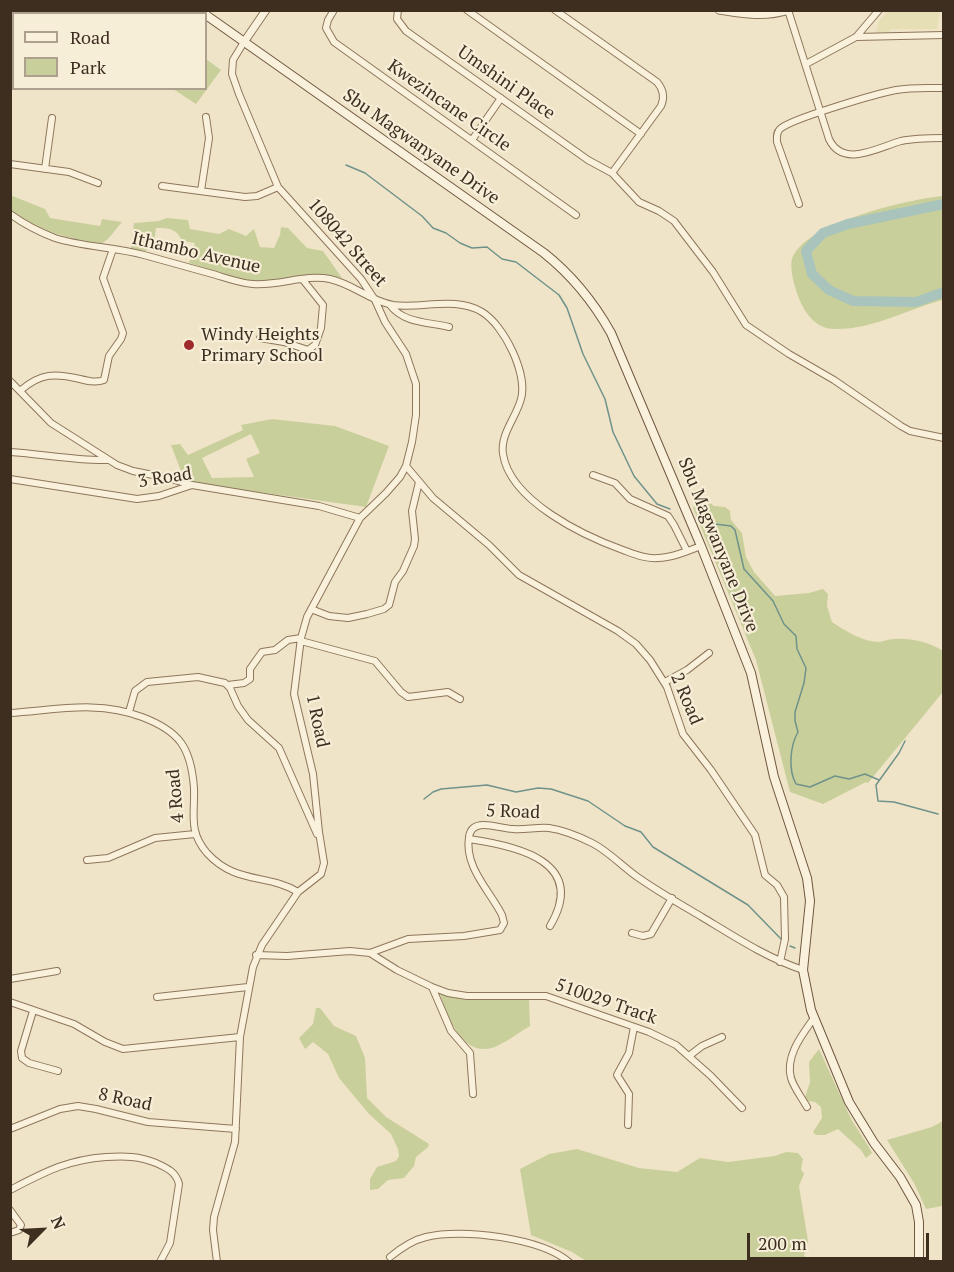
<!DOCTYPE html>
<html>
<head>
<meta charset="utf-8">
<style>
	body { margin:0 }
	#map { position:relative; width:954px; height:1272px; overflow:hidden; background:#f0e4c8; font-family:"PT Serif",serif }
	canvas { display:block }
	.frame { position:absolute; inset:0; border:12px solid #3d2e20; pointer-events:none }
	.legend { position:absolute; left:12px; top:12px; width:195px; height:78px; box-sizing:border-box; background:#f7eed8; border:2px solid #ada18e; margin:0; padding:8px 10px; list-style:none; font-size:18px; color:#3d2e20 }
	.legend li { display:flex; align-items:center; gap:12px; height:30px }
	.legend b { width:30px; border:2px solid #ada18e }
	.north { position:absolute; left:12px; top:1200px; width:60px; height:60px; -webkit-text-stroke:4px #f7eed8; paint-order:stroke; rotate:66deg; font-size:16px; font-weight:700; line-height:24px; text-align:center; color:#3d2e20 }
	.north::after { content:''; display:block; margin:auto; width:21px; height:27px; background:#3d2e20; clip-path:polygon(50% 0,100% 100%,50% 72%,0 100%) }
	.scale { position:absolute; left:747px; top:1233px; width:182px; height:27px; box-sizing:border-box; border:3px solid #3d2e20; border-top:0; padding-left:8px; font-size:18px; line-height:21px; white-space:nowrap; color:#3d2e20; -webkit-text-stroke:4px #f7eed8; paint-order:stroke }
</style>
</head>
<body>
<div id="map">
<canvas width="954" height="1272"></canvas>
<div class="frame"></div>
<ul class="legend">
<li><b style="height:8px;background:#faf1dc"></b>Road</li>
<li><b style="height:16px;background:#c9cf9b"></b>Park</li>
</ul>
<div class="north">N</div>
<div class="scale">200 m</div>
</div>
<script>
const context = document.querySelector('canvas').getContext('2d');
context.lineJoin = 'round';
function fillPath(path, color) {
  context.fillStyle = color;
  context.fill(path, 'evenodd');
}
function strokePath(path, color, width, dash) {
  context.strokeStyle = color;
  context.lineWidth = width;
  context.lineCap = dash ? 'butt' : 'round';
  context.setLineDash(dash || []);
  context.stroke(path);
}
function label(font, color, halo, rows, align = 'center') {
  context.font = font + ' "PT Serif",serif';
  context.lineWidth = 4.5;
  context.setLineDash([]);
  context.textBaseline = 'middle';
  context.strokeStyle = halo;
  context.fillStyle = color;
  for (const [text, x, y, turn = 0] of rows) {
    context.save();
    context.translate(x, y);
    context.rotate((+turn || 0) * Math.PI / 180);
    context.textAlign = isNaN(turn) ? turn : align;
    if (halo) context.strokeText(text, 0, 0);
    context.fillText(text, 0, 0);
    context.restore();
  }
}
const farmland = new Path2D(`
	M888 11H940L937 29H891L889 33H876L879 21Z`);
const green = new Path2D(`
	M206 59 221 70 196 104 173 89 206 88Z
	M10 195 45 209 50 218 100 226 102 219 122 222 108 239 101 244C69 239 41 231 14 213L11 210Z
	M943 196V300C907 309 873 330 834 329 818 329 807 316 801 303 796 292 789 270 792 259 804 223 909 199 943 196Z
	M167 218 188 220 190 229 219 234 229 229 246 236 254 229 260 247 274 248 280 235 281 227 288 228 307 248 323 251 342 278C310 269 296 281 267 282 241 283 213 270 189 263L195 243 182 241C177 228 168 228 156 228L154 242 146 251 131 249 134 223 159 221Z
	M272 419 335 426 389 446 366 507 193 483 184 479 171 445 180 444 188 455 243 430 241 425ZM251 434 260 453 246 459 254 477 212 478 202 458Z
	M703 498 714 506 725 507 730 511 731 520 742 533 746 557 754 572 775 596 809 593 823 589 828 594 827 606 832 622C846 631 862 642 880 642 885 641 889 639 894 639 911 638 929 642 943 651V692L868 783 866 782 823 804 790 792 756 660 693 508 695 503Z
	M440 994 467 1000 529 999 530 1026C518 1033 504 1044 492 1048 461 1056 448 1016 440 994Z
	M316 1008H320L334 1026 356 1036 365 1058 367 1098 386 1117 429 1144 428 1147 416 1157 414 1166 404 1178 388 1180 378 1189 370 1190V1179L377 1167 396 1161 399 1156 398 1149 391 1134 369 1114 339 1078 328 1054 313 1042 305 1049 299 1038 313 1024Z
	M819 1049 851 1119 870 1149 872 1153 866 1158 861 1150 838 1129 825 1135H816L813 1132 822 1118 821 1107 815 1102 807 1101 805 1097 810 1082 809 1062Z
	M943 1121V1209L942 1206 926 1209 914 1183 887 1140 932 1127Z
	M577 1149 639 1168 677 1172 700 1158 728 1162 775 1156 786 1152 798 1153 803 1159 801 1169 804 1174 799 1186 808 1241 804 1255 808 1261H586L572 1252 531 1235 520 1169 549 1154Z`);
const stream = new Path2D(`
	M346 165 365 173 422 216 433 228 446 233 460 243 472 248 487 247 502 259 516 262 559 295 567 308 583 354 605 399 613 432 634 476 657 504 670 509
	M700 518 715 524 731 526 735 530 744 569 773 601 784 624 796 636 797 649 806 668 804 683 795 712V721L798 732C790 746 788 770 796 784L810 787 835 776 849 779 865 774 879 780
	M905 741 899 753 876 785 878 801 894 802 938 814
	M424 799 433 792 441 789 487 785 516 792 538 788 551 789 588 801 625 826 641 832 653 847 748 905 782 940
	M790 946 795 948`);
const river = new Path2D(`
	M944 204 848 224 823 233 806 251 812 274 829 290 853 301 916 302 944 292`);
const minor = new Path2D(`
	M334 10 328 20 326 28 334 42 576 215
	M398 10 397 19 406 31 588 160 612 173 639 202 659 211 674 221 713 272 746 325 789 354 834 380 901 426 910 431 944 438
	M467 10 641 134
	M555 10 657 82C663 89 665 97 661 106L612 173
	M788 10 829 139C843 169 879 147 901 141 915 138 929 138 944 138
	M856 37 944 35
	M806 64 856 37 879 10
	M10 73 14 72
	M472 140 501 98
	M10 164 69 172 98 183
	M45 169 52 118
	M162 186 245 197 257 196 278 187
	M201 191 209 138 206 117
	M799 204 777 142C777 137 776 133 780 129 790 119 879 93 896 90 912 87 928 88 944 88
	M10 214C24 224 39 232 55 238 83 247 115 247 144 255 166 261 188 267 209 273 224 277 238 283 253 284 279 286 305 274 330 279 353 284 370 301 393 305 421 309 456 296 482 312 504 325 528 374 521 399 516 418 500 434 503 454 510 501 584 536 623 550 634 554 645 559 658 558 672 558 688 551 701 546
	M390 305C403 323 428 322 449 327
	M260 338 284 342 308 350 315 345 321 328 323 305 303 280
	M10 381 51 423 117 465 133 471 168 478 191 485
	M21 390C41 373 55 373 80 379 88 381 96 383 104 380L109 356 121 339 123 333 103 278 113 249
	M10 452C43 454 75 461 108 460
	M406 466 433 498 489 545 519 575 618 631 636 644 650 660 667 687 683 734 711 770 755 835 765 875 777 885 784 897 785 939 780 962
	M593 475 615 483 630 499 668 516 674 525 687 551
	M10 479 137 499 159 496 192 485 319 506 360 518
	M311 609 329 616 348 618 367 614 384 609 389 605 395 582 403 571 414 546 415 539 412 511 419 482
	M301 641 375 661 401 692 408 697 448 692 460 699
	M665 682 687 670 709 653
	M228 685 244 683 250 679V669L262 652 275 650 288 640 301 638
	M129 712 135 691 147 682 198 677 225 683 230 688 238 706 248 720 279 748 317 834
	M10 713C56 710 98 700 142 717 179 731 191 747 194 788 195 814 188 831 207 853 236 885 267 873 298 892
	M469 839C518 846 588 862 550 926
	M87 860 108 858 155 838 195 834
	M632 933 643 936 651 934 672 898
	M370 953 397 970 432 987 448 993 467 996H546L649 1032 676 1045 711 1076 742 1108
	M256 955 287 956 350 951 370 953 408 939 464 936 500 930 504 923 502 915C490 891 464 867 469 837 472 816 499 829 513 829 525 830 537 827 549 828 563 830 580 837 592 843 608 851 622 866 636 876 657 891 680 904 702 917 735 937 767 958 803 970
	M10 979 57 971
	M432 987 451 1031 470 1053 473 1094
	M157 997 248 987
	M10 1002 74 1024 105 1042 123 1049 240 1037
	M33 1011 21 1051 22 1058 29 1063 58 1071
	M689 1056 702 1046 722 1037
	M807 1107C802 1098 794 1088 791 1078 785 1056 802 1035 814 1018
	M628 1125 629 1094 617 1075 629 1053 634 1027
	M10 1129 60 1109 78 1106 96 1109 148 1122 236 1129
	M10 1190C45 1172 66 1160 106 1157 125 1156 139 1156 156 1163 167 1168 176 1172 179 1184L170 1243 160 1262
	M10 1210 21 1225 19 1230 10 1233
	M390 1257C401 1248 413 1240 426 1237 462 1228 541 1238 569 1262
	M217 1262 213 1230 214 1217 235 1142 240 1037 253 967 262 945 298 892 321 874 324 863 319 832 313 774 294 694 301 638 307 617 360 518 386 493 400 477 406 466 412 442 416 415V384L406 354 385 322 375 300 361 279 278 187 239 94 232 74 233 60 244 42`);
const tertiary = new Path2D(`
	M719 10C743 14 765 18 789 10
	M244 42 266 10`);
const secondary = new Path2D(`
	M206 15 544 253C573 276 593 301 611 333L701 546 751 673 774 777 807 878 810 901 803 970 811 1010 849 1102 874 1143 900 1177 916 1205 919 1222V1262`);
const markers = [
	[189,345,6,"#9e2a2b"]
];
const streetNames = [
	["Umshini Place",506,83,35],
	["Kwezincane Circle",449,106,35],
	["Sbu Magwanyane Drive",421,147,35],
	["108042 Street",347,243,49],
	["Ithambo Avenue",196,253,13],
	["3 Road",165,478,-9],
	["Sbu Magwanyane Drive",718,545,68],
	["2 Road",686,699,67],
	["1 Road",317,721,78],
	["4 Road",176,796,-95],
	["5 Road",513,812,2],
	["510029 Track",606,1002,19],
	["8 Road",125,1100,12]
];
const poiNames = [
	["Windy Heights",201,335],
	["Primary School",201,356]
];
fillPath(farmland, '#e6deb5');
fillPath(green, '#c9cf9b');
strokePath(stream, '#6f938a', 1.5);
strokePath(river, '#a9c4bc', 10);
strokePath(minor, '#8d765c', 8);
strokePath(tertiary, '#8d765c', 9);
strokePath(secondary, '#6f573f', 10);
strokePath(minor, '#faf1dc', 6);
strokePath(tertiary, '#faf1dc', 7);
strokePath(secondary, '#faf1dc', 8);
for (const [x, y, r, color] of markers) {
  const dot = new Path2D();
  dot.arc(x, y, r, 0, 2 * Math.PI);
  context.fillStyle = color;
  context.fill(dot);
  strokePath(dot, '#f7eed8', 2);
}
label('18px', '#3d2e20', '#f7eed8', streetNames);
label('18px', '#3d2e20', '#f7eed8', poiNames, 'left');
</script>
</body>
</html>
